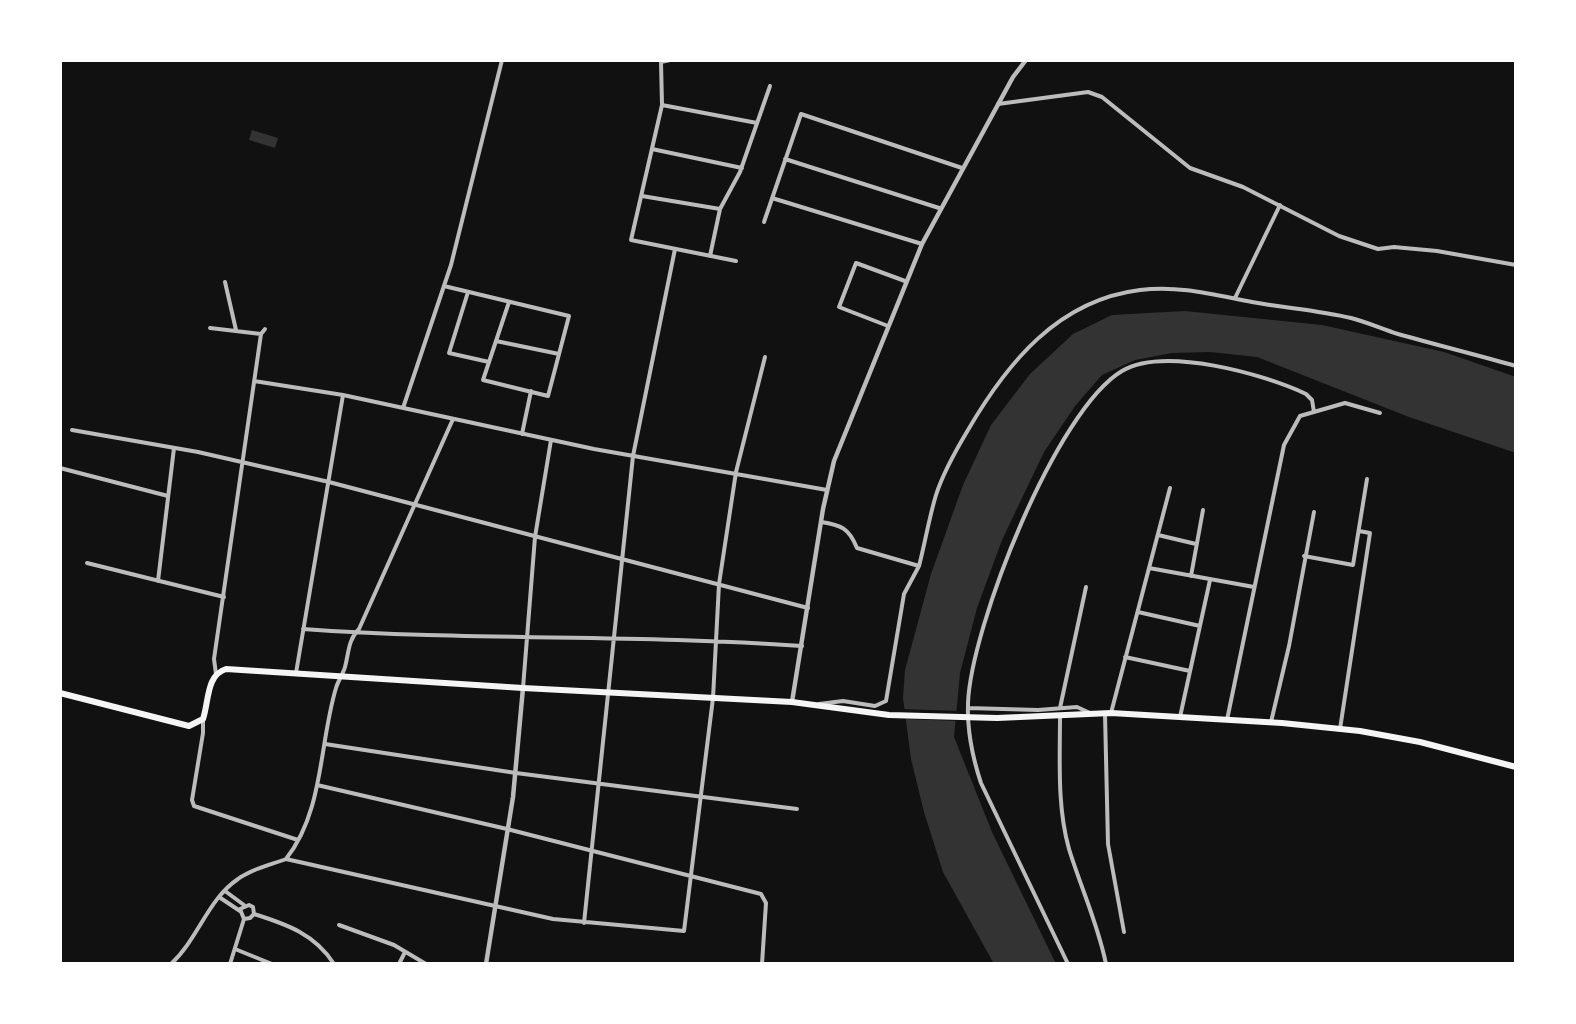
<!DOCTYPE html>
<html>
<head>
<meta charset="utf-8">
<style>
	body { margin:0 }
	#map { position:relative; width:1576px; height:1024px; overflow:hidden; background:#111; font-family:"DejaVu Sans",sans-serif }
	canvas { display:block }
	.frame { position:absolute; inset:0; border:62px solid #fff; pointer-events:none }
</style>
</head>
<body>
<div id="map">
<canvas width="1576" height="1024"></canvas>
<div class="frame"></div>
</div>
<script>
const context = document.querySelector('canvas').getContext('2d');
context.lineJoin = 'round';
function fillPath(path, color) {
  context.fillStyle = color;
  context.fill(path, 'evenodd');
}
function strokePath(path, color, width, dash) {
  context.strokeStyle = color;
  context.lineWidth = width;
  context.lineCap = dash ? 'butt' : 'round';
  context.setLineDash(dash || []);
  context.stroke(path);
}
const water = new Path2D(`
	M252 130 278 138 275 148 249 140Z
	M1185 311 1322 325 1444 352 1516 377V453L1409 417 1257 357 1210 352 1172 353 1135 360 1102 375 1075 406 1044 452 1002 540 977 608 960 673 954 737 992 832 1056 964H994L943 872 924 812 911 759 903 698 905 670 931 574 963 485 991 425 1030 374 1073 334 1112 315Z`);
const pier = new Path2D(`
	M902 709 960 711 959 721 904 719Z`);
const minor = new Path2D(`
	M670 60 661 62 662 105 631 240 736 261
	M998 104 1088 92 1102 97 1190 168 1243 187 1339 236 1378 249 1394 247 1437 251 1516 265
	M662 105 757 123
	M652 149 742 168
	M785 159 939 208
	M642 196 720 209
	M772 198 922 244
	M764 222 801 114 962 168
	M710 256 720 209 740 172 770 86
	M225 282 236 330
	M444 286 569 316 548 396 483 380 509 302
	M468 292 449 353 489 362
	M1235 298 1280 205
	M888 326 839 307 856 263 905 281
	M210 328 261 334
	M496 341 559 354
	M254 381 343 395 594 449 827 490
	M403 408 451 265 502 60
	M72 430 198 452 329 482 808 608
	M522 434 531 391
	M60 468 168 496
	M821 522C841 525 849 528 857 548L919 566C925 543 929 518 936 495 943 473 956 450 968 430 1007 363 1058 300 1140 290 1179 285 1215 295 1252 302 1285 308 1318 310 1351 318 1367 322 1382 329 1398 334 1437 345 1477 355 1516 366
	M1158 535 1196 544
	M1304 556 1353 565 1367 479
	M87 563 224 597
	M1149 568 1254 587
	M1191 576 1203 510
	M158 581 174 448
	M1138 612 1200 626
	M303 629C469 641 636 634 802 646
	M1125 657 1190 671
	M296 673 343 395
	M216 674 214 659 261 334 265 329
	M523 688 535 537 551 440
	M819 704 843 701 875 706 886 701 904 594 919 566
	M968 708 1038 710 1077 707 1090 713
	M1060 708 1086 587
	M1111 713 1170 488
	M1105 714 1108 844 1124 932
	M1060 716C1060 760 1057 807 1069 849 1081 888 1098 924 1106 964
	M1180 717 1210 580
	M203 720V733L192 800 194 806 298 840
	M1227 720 1284 445 1300 416 1345 403 1380 413
	M1271 722 1289 646 1314 512
	M1340 729 1370 533 1359 531
	M325 744 516 773 797 809
	M317 785 507 829 761 894 766 903 762 964
	M286 859 553 919 684 931 713 698 719 584 736 472 765 357
	M286 859C324 811 319 744 336 688 338 681 343 674 345 667 349 652 348 640 359 629L453 419
	M225 891 244 905
	M219 897 240 911
	M254 914C286 924 315 934 334 964
	M584 923 633 456 675 249
	M339 925 394 945 426 964
	M235 949 272 964
	M171 964C198 939 208 899 238 879 251 869 270 865 286 859
	M230 964 244 919 240 909 249 905 253 907 254 914 250 918 244 919
	M399 964 405 952
	M1068 964 981 783C972 756 967 731 968 703 971 627 1056 410 1122 371 1164 346 1264 374 1306 394L1312 400 1314 412`);
const tertiary = new Path2D(`
	M792 702 823 509 834 461 922 244 1013 77 1026 60
	M486 964 513 797 523 688`);
const primary = new Path2D(`
	M60 693 189 726 203 719C209 702 206 675 226 669L523 688 792 702 889 715 997 718 1111 713 1282 723 1360 731 1420 742 1516 767`);
fillPath(water, '#333');
fillPath(pier, '#111');
strokePath(minor, '#bcbcbc', 4);
strokePath(tertiary, '#bcbcbc', 4.5);
strokePath(primary, '#f5f5f5', 6);
</script>
</body>
</html>
